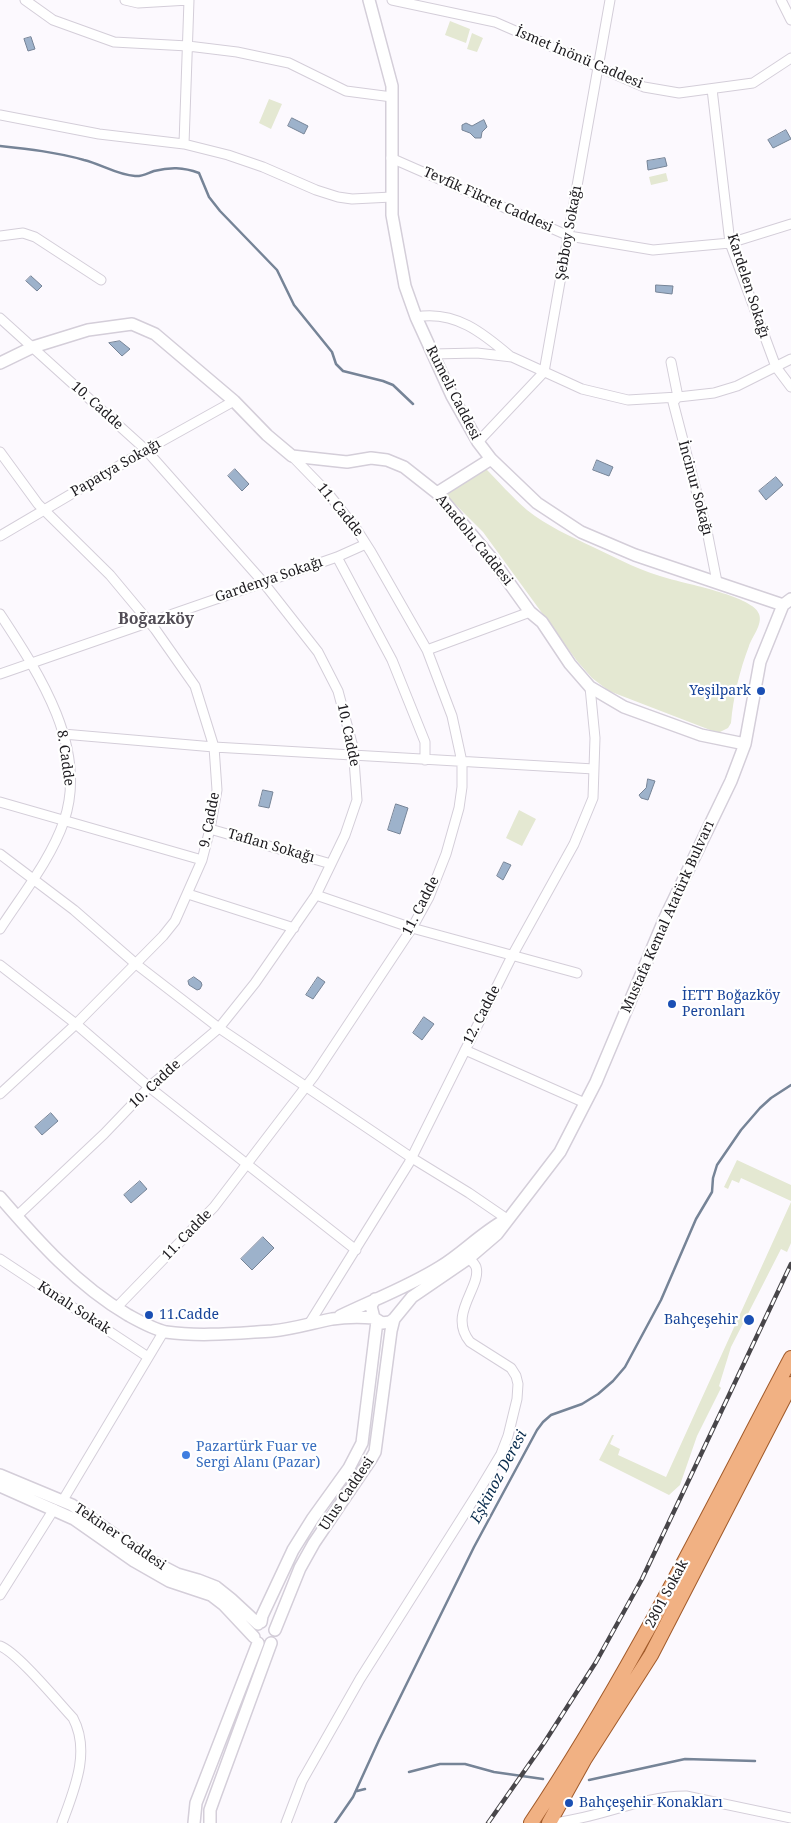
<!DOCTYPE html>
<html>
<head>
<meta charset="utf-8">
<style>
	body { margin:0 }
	canvas { display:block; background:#fcf9fe }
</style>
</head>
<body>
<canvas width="791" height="1823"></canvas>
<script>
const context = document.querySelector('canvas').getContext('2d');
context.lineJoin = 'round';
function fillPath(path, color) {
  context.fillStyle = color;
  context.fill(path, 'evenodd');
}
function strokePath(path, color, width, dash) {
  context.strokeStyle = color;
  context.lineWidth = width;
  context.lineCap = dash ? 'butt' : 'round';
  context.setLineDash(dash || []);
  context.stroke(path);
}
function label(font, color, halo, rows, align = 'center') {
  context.font = font + ' "Noto Serif",serif';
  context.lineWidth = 4.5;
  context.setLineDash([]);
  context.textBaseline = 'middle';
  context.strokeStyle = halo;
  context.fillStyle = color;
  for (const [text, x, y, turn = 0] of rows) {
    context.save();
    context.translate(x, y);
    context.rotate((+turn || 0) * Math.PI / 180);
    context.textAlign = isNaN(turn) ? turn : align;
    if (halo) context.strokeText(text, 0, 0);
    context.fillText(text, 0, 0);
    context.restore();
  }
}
const green = new Path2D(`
	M450 21 470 29 466 43 445 35Z
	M472 33 483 38 477 52 467 49Z
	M269 99 282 104 271 129 259 123Z
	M666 173 668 181 651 185 649 177Z
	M484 467C498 481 512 497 527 510 547 526 570 536 593 547 618 559 643 572 670 579 688 584 754 597 759 614 763 624 752 637 749 646 740 669 733 698 731 723L728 728 718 733 609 691 592 678 577 661 483 532 445 494Z
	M519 810 536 819 522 846 506 838Z
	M737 1160 791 1185V1201L741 1178 739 1183 732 1180 728 1189 724 1187Z
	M791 1202V1243L787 1252 781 1249 731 1347 719 1386 721 1388 697 1436 680 1485 669 1495 599 1460 612 1435H614L610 1444 620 1449 618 1455 666 1477Z`);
const water = new Path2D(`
	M31 37 35 49 28 51 24 39Z
	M292 118 308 126 304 134 288 126Z
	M484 120 487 127 482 132 481 138H475L470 133 462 130V125L466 123 472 126 481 121Z
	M786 130 791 139 773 148 768 140Z
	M665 158 667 166 648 170 647 161Z
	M31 276 42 286 37 291 26 281Z
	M656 285 673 286 672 294 656 292Z
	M120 341 130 349 122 356 109 343Z
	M597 460 613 467 609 476 593 470Z
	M235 469 249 484 242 491 228 476Z
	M776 477 783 485 766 500 759 491Z
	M648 779 655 781 648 800 641 798 639 795 646 788Z
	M263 790 273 792 269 808 259 806Z
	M396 804 408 808 400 834 388 830Z
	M504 862 511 865 503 880 497 876Z
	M194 977 201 982 202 985 200 989 197 990 189 985 188 981Z
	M318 977 325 982 313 999 306 995Z
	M424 1017 434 1024 422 1040 413 1033Z
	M51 1113 58 1121 42 1135 35 1127Z
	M140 1181 147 1189 131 1203 124 1195Z
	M263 1237 274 1248 252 1270 241 1259Z`);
const stream = new Path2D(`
	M0 146C28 149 56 152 84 160 101 164 117 175 135 176 141 177 148 173 154 171 170 167 183 167 199 173L209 197 220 211 277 270 294 305 332 352 336 364 343 371 383 381 393 385 413 404
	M409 1772 440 1764H465L494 1772 543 1779
	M589 1780 685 1759 755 1761
	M357 1791 365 1789
	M335 1823 353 1797 379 1740 474 1547 537 1430 543 1422 551 1415 582 1404 598 1394 613 1381 625 1367 661 1300 696 1219 712 1192 713 1178 717 1165 741 1130 760 1108 771 1098 791 1085`);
const minor = new Path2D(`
	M25 0 53 20 114 42 188 46 237 52 289 63 346 91 392 97
	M125 0 138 3 189 0
	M392 0 495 22 644 87 679 93 753 83 791 58
	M781 0 791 20
	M712 89 730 243 776 367 791 387
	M0 115 99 134 184 144 228 155 263 167 316 190 338 197 352 199 392 197
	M184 144 189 0
	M391 158 569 236 653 250 730 243 791 224
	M0 236 23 233 35 237 101 280
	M416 317C455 310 483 333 511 357
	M0 318 146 450 263 582 318 652 338 691 353 747 357 800 345 835 316 895 255 983 219 1028 149 1087 104 1134 17 1216
	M433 354 477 353 512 357 582 389 628 400 678 397 714 393 737 386 791 359
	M671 362 678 397 673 402 708 536 717 582
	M478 442 544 372 610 0
	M0 452 38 504 110 575 155 629 195 686 214 747 217 790 210 829 202 860 175 921 163 936 76 1024 0 1094
	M0 536 146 450 234 401
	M337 557 392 660 425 742V760
	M0 614C38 672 89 748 64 821 51 859 22 895 0 929
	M427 650 530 612
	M0 674 337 557 366 544
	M63 734 214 747 594 769
	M0 802 202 860
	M210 829 331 864
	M0 854 74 910 136 964 219 1028 412 1158 469 1193 507 1219
	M188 894 294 928
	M316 895 412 928 577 973
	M0 965 76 1024 149 1087 356 1250
	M465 1050 585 1103
	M0 1259 148 1357
	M116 1308 214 1207 314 1076 412 928 429 897 446 854 459 808 462 787V762L452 716 427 650 371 552 357 530 327 492 292 456
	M309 1324 409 1163 512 956 574 844 593 798 595 738 590 687
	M63 1500 164 1331
	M0 1595 54 1509
	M0 1646C18 1653 58 1702 73 1718 91 1752 74 1790 62 1823
	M286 1823 302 1781 360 1679 477 1494 501 1454 508 1436 517 1399 518 1384 516 1376 511 1368 470 1342C447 1314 482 1287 476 1267 474 1262 469 1259 466 1255
	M552 1823C597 1819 640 1796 686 1796L791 1818`);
const tertiary = new Path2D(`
	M369 0 392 86V215L405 286 416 317 452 396 478 442 491 459 537 503 581 532 635 555 783 605
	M0 363 33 347 88 330 132 324 155 334 234 401 267 435 292 456 347 462 371 458 387 460 404 467 437 493 492 559 530 612 542 622 570 664 590 687 624 707 701 735 745 744
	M437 493 491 459
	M0 1197C38 1241 77 1285 128 1315 139 1321 153 1329 166 1332 201 1337 238 1333 272 1331 293 1329 312 1323 332 1319 346 1317 360 1317 374 1318
	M375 1299 371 1306 374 1318 382 1323 390 1322 394 1319 412 1297 469 1258 497 1234 560 1152 596 1082 665 918 731 781 745 744 760 662 783 605 791 599
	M340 1316C373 1300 408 1287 440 1267 463 1253 481 1233 505 1220
	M0 1475 72 1505 152 1561 177 1574 198 1580 216 1587 231 1599 258 1624
	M0 1486 74 1519 134 1561 169 1581 211 1595 224 1605 254 1637
	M261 1622 262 1616 293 1550 313 1518 349 1468 362 1443 377 1321
	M275 1630 300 1568 314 1543 371 1459 375 1452 391 1331 394 1319
	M194 1823 196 1803 258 1643
	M210 1823V1810L215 1796 271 1643`);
const primary = new Path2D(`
	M531 1823C630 1675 708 1515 791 1358
	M549 1823 584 1760 651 1655 791 1384`);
const rail = new Path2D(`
	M488 1823 544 1743 596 1662 642 1579 791 1264`);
const markers = [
	[761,691,5,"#1a4fb4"],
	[672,1004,5,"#1a4fb4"],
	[149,1315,5,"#1a4fb4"],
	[749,1320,6,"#1a4fb4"],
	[186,1455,5,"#3f7fe0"],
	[569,1803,5,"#1a4fb4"]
];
const streetNames = [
	["İsmet İnönü Caddesi",579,58,23],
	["Tevfik Fikret Caddesi",488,200,24],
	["Şebboy Sokağı",569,233,-80],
	["Kardelen Sokağı",748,286,72],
	["Rumeli Caddesi",453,393,63],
	["10. Cadde",97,406,42],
	["Papatya Sokağı",116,468,-30],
	["İncinur Sokağı",695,488,75],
	["11. Cadde",340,510,51],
	["Anadolu Caddesi",474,540,51],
	["Gardenya Sokağı",269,580,-19],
	["10. Cadde",348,735,78],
	["8. Cadde",65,758,82],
	["9. Cadde",210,820,-79],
	["Taflan Sokağı",271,846,16],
	["11. Cadde",421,906,-63],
	["Mustafa Kemal Atatürk Bulvarı",668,917,-66],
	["12. Cadde",482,1015,-63],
	["10. Cadde",155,1084,-43],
	["11. Cadde",187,1235,-46],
	["Kınalı Sokak",74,1308,33],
	["Ulus Caddesi",347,1494,-56],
	["Tekiner Caddesi",120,1537,34],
	["2801 Sokak",667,1594,-62]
];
const transitNames = [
	["Yeşilpark",751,691,"right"],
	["İETT Boğazköy",682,996],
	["Peronları",682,1012],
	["11.Cadde",159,1315],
	["Bahçeşehir",738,1320,"right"],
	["Bahçeşehir Konakları",579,1803]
];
const shopNames = [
	["Pazartürk Fuar ve",196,1447],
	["Sergi Alanı (Pazar)",196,1463]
];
const waterNames = [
	["Eşkinoz Deresi",499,1477,-62]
];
const quarterNames = [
	["Boğazköy",156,619]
];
fillPath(green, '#e4e8d2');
fillPath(water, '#9db2cb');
strokePath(water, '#768497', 1);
strokePath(stream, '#768497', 2.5);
strokePath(minor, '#d4ced9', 11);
strokePath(tertiary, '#d4ced9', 14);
strokePath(primary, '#a15a2a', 16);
strokePath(minor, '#fff', 9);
strokePath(tertiary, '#fff', 11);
strokePath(primary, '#f1b183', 14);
strokePath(rail, '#48464a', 4.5);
strokePath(rail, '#fff', 2.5, [8]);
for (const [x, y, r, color] of markers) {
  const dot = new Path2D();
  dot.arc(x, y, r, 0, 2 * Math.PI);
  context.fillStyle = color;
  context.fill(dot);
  strokePath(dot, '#fff', 2);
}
label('14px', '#1c1a1e', '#fff', streetNames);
label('14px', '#164399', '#fff', transitNames, 'left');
label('14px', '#366cbe', '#fff', shopNames, 'left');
label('italic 15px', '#0a2c4e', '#fff', waterNames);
label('bold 16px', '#524d56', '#fff', quarterNames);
</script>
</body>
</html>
